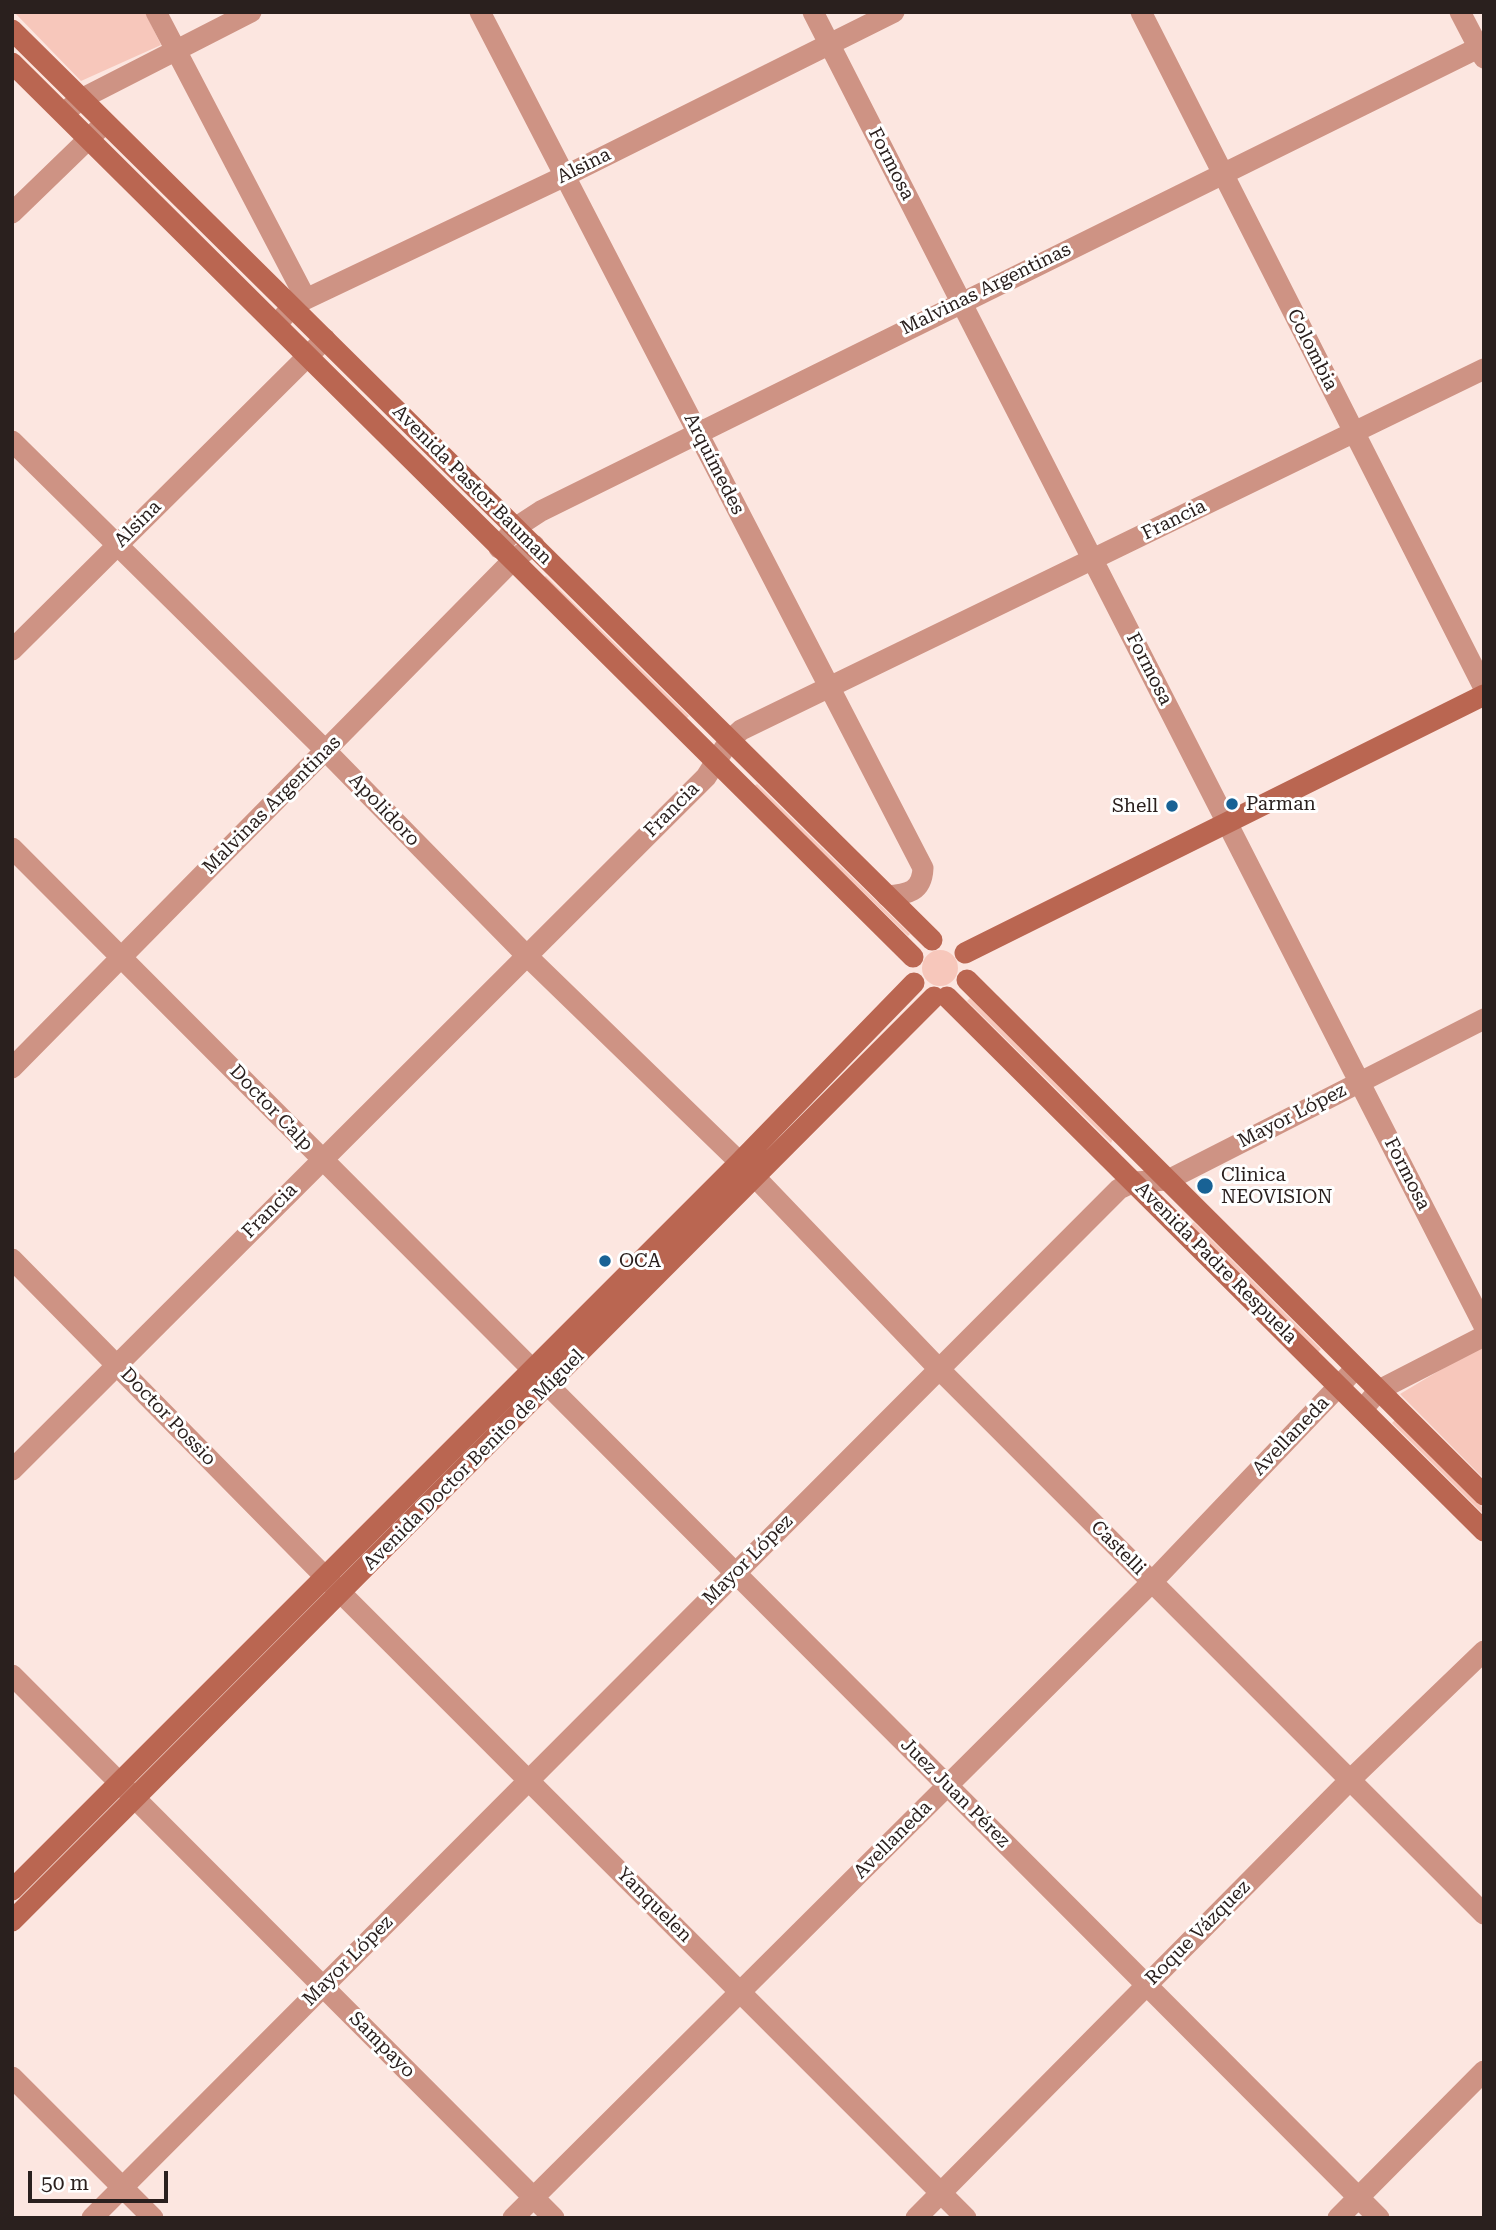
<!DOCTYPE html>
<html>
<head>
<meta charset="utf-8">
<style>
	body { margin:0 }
	#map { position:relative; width:1496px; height:2230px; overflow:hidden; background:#fce6e0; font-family:"Roboto Serif",serif }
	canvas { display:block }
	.frame { position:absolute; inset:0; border:14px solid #2a201e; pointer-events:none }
	.scale { position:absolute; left:28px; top:2171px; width:140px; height:32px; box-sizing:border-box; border:4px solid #2a201e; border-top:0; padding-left:9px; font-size:21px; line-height:24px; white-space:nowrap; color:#2a201e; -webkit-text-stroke:5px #fff; paint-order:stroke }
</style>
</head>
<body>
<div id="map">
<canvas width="1496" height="2230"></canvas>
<div class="frame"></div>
<div class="scale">50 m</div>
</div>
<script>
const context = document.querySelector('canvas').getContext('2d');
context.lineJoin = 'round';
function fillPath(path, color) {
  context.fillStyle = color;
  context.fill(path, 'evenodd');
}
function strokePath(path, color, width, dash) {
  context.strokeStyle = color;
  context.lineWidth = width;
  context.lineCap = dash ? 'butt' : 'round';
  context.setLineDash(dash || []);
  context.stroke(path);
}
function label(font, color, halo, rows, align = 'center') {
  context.font = font + ' "Roboto Serif",serif';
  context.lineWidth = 6;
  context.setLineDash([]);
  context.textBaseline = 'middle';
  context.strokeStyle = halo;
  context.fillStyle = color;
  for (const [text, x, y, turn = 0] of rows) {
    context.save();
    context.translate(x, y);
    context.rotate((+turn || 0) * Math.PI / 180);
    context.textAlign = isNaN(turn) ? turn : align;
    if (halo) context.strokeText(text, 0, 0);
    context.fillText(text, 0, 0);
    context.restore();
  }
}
const green = new Path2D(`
	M14 12H145L161 45 81 81Z
	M546 576 689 716 685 720 541 579Z
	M757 784 910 934 908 936 754 786Z
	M922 968a18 18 0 1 1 36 0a18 18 0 1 1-36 0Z
	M970 998 1113 1139 1111 1143 967 1001Z
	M1194 1222 1321 1349 1318 1352 1191 1225Z
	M1482 1345 1484 1349V1479L1400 1394Z
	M1395 1420 1484 1509V1515L1392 1423Z`);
const street = new Path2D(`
	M156 12 306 299
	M480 12 923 868C922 892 908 894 887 896
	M813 12 1484 1326
	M1141 12 1484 688
	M1460 12 1484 58
	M70 108 81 99 251 12
	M12 213 105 123
	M277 324 293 306 306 299 565 176 894 12
	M12 441 327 752 526 955 756 1178 939 1369 1484 1914
	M499 548 515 528 541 511 1484 45
	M12 650 325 339
	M12 848 1379 2218
	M12 1068 513 560 534 545
	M12 1259 342 1594 966 2218
	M1363 1409 1379 1390 1484 1336
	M12 1470 706 777 729 741 741 730 1484 369
	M12 1675 554 2218
	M12 2077 153 2218
	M92 2218 1119 1189 1134 1182 1168 1180 1484 1019
	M513 2218 1152 1582 1356 1368
	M916 2218 1350 1780 1484 1651
	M1338 2218 1484 2071`);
const secondary = new Path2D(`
	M12 30 932 940
	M12 63 913 957
	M965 953 1484 695
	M967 980 1484 1495
	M947 997 1484 1531
	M12 1890 740 1162 914 983
	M12 1921 934 997`);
const markers = [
	[1232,804,7,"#186295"],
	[1172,806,7,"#186295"],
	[1205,1186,9,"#186295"],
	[605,1261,7,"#186295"]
];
const streetNames = [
	["Formosa",891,164,63],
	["Alsina",584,166,-26],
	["Malvinas Argentinas",986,289,-26],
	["Colombia",1312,350,63],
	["Arquímedes",714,464,63],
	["Avenida Pastor Bauman",472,485,45],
	["Francia",1174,520,-26],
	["Alsina",138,524,-45],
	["Formosa",1149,669,63],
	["Malvinas Argentinas",272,805,-45],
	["Apolidoro",384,810,46],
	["Francia",672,810,-45],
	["Doctor Calp",271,1108,46],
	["Mayor López",1292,1116,-27],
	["Formosa",1407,1174,63],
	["Francia",270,1211,-45],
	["Avenida Padre Respuela",1216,1263,45],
	["Doctor Possio",168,1417,46],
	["Avellaneda",1291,1436,-46],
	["Avenida Doctor Benito de Miguel",474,1460,-45],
	["Castelli",1118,1548,45],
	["Mayor López",748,1560,-45],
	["Juez Juan Pérez",955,1793,45],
	["Avellaneda",893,1840,-45],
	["Yanquelen",654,1905,45],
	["Roque Vázquez",1198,1933,-45],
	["Mayor López",348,1961,-45],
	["Sampayo",382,2045,45]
];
const poiNames = [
	["Parman",1246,804],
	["Shell",1158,806,"right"],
	["Clinica",1221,1175],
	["NEOVISION",1221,1197],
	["OCA",619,1261]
];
fillPath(green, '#f7c7bb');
strokePath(street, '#ce9384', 21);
strokePath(secondary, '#ba6651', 21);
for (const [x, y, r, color] of markers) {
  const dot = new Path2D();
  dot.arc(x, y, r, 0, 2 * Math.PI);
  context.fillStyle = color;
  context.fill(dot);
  strokePath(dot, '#fff', 2.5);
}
label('19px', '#2a201e', '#fff', streetNames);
label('19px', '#2a201e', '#fff', poiNames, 'left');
</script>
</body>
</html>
